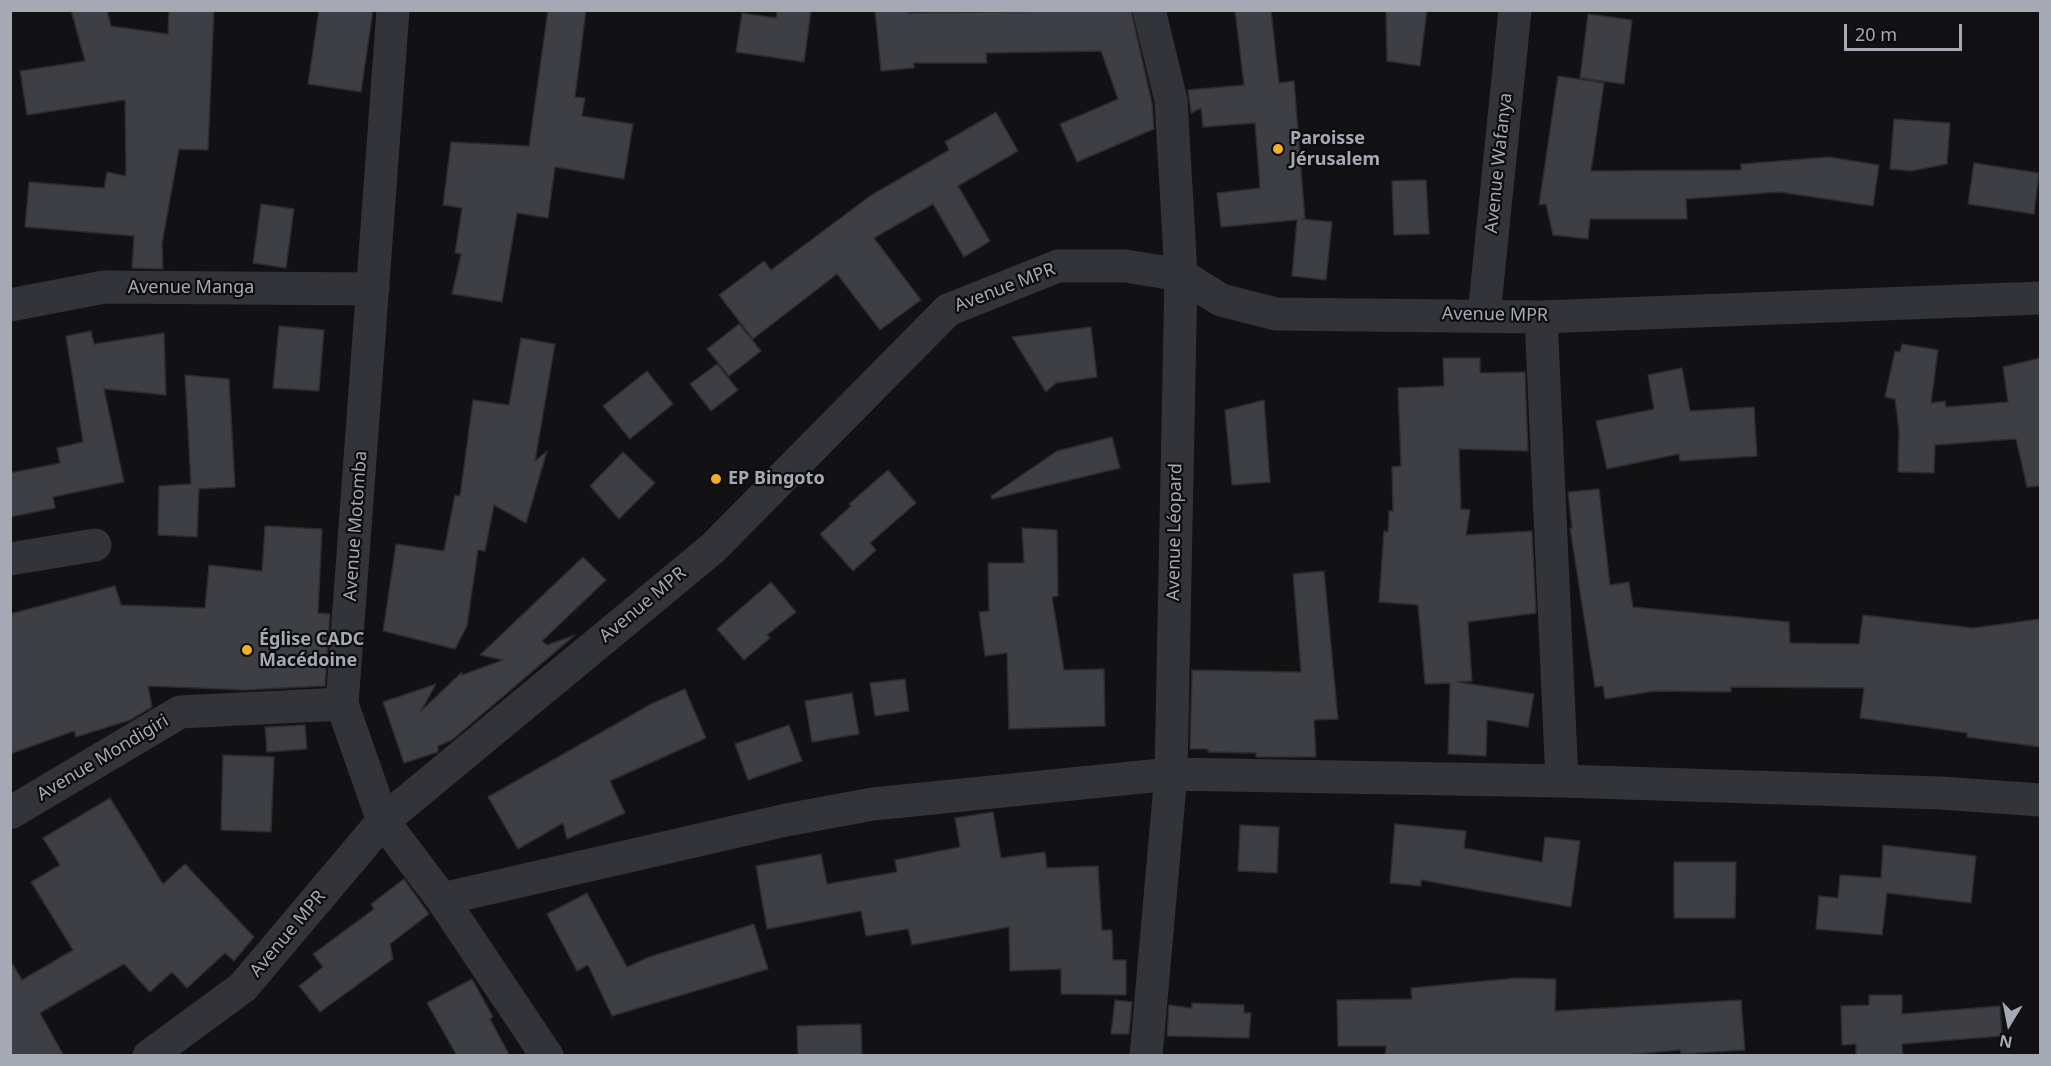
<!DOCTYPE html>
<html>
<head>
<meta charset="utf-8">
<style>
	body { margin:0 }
	#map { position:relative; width:2051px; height:1066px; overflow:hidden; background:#121214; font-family:"Noto Sans",sans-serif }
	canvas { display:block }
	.frame { position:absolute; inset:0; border:12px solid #a4a9b4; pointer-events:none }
	.north { position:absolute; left:1979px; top:994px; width:60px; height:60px; -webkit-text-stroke:4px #0d0d0f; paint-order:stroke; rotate:190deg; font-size:16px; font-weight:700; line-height:24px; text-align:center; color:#a4a9b4 }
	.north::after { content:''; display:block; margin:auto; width:21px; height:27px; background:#a4a9b4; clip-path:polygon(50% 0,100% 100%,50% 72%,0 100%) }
	.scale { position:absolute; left:1844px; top:24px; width:118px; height:27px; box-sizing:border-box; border:3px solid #a4a9b4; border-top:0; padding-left:8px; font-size:18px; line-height:21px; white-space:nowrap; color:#a4a9b4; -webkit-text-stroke:4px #0d0d0f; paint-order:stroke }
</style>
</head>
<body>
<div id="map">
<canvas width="2051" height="1066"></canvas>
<div class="frame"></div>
<div class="north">N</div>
<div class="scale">20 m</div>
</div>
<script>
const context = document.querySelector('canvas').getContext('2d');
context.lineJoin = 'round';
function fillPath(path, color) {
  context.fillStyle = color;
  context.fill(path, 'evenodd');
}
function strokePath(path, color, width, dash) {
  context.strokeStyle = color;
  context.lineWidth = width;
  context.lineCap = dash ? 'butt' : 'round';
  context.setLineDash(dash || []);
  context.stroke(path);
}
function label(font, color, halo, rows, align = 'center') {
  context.font = font + ' "Noto Sans",sans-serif';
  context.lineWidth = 4.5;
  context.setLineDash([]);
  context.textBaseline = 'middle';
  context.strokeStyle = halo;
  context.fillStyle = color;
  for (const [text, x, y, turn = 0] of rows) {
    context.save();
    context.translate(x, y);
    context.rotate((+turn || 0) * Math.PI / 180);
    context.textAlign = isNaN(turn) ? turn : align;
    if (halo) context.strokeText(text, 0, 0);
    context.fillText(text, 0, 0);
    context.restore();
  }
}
const building = new Path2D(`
	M71 10H107L111 26 168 34 169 10H214L208 150 179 149 162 244 163 269 132 268 134 236 25 227 29 182 104 188 107 172 126 176 125 100 27 115 20 71 85 61Z
	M319 10H373L361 92 308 84Z
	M548 10H586L575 97 585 98 582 116 633 124 624 179 555 167 548 218 517 213 502 302 452 294 461 254 455 253 462 208 443 205 451 142 529 146Z
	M777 10H811L804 62 736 52 742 13 776 18Z
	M875 10H909V13L1131 10 1152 103 1154 129 1077 162 1060 124 1118 99 1101 51 986 53 987 63H914V68L881 71Z
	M1235 10H1271L1279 83 1294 81 1305 219H1302L1332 222 1326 280 1292 276 1297 220 1221 227 1217 193 1260 188 1255 123 1203 127 1201 108 1191 113 1188 90 1244 85Z
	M1386 10H1427L1420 66 1387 61Z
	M1588 14 1632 20 1624 84 1580 78Z
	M1558 76 1604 83 1591 171 1741 170V164L1829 157 1879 165 1873 206 1779 192 1686 199 1687 219H1590L1588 239 1553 235 1546 204 1539 205Z
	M996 112 1018 151 958 186 990 241 964 257 933 204 874 238 921 300 880 330 837 274 753 339 719 295 764 261 771 270 870 196 949 150 945 142Z
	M1894 119 1950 123 1947 164 1911 171 1890 169Z
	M1974 163 2039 173 2034 214 1968 204Z
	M1426 180 1429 234 1394 235 1392 181Z
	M261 204 294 209 286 268 253 263Z
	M739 324 761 351 729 376 707 349Z
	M279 326 324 330 319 391 273 388Z
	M1091 327 1097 377 1056 383 1046 392 1012 337Z
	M91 331 94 344 164 333 166 395 104 389 124 482 53 497 55 508 10 517V473L60 463 57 448 83 442 66 336Z
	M521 338 555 344 535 461 547 451 526 523 494 505 485 551 478 550 467 626 455 649 383 631 396 544 444 551 455 495 460 496 473 400 509 405Z
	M1902 344 1938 350 1931 403 1945 401 1946 407 2008 402 2003 367 2040 358V486L2027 487 2016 439 1935 445 1934 473 1898 472 1899 431 1895 399 1885 397 1895 351 1900 352Z
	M1443 358H1480V373L1525 372 1528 451 1459 449 1461 509 1470 510 1466 535 1532 531 1536 613 1468 622 1472 681 1458 682 1534 694 1528 727 1487 720 1486 756 1448 754 1450 683 1425 684 1418 605 1379 602 1384 531 1388 532 1389 511H1393L1392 467 1401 466 1398 388 1444 386Z
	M717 364 738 390 711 411 690 384Z
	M1682 368 1690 411 1754 407 1757 456 1680 461 1679 454 1607 469 1596 421 1654 409 1648 375Z
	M647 371 673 404 630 439 603 406Z
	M185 375 229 379 235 487 199 489 197 537 158 535 159 486 191 484Z
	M1264 400 1270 482 1232 485 1225 410Z
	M1112 437 1120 468 992 499 991 496 1057 451Z
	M623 452 655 483 619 519 590 486Z
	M888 470 916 503 870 543 876 550 853 571 820 534 851 506 849 504Z
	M1599 489 1610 585 1629 582 1633 607 1789 622 1790 643 1859 644 1863 615 1973 628 2040 619V747L1967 737V733L1860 718 1864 688 1731 687V692L1655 691 1605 699 1603 686 1595 687 1570 528H1572L1568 492Z
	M265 526 322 529 318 613 330 614 325 686 244 690 148 686 152 707 130 720 76 737 74 731 10 754V614L115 586 121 605 205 608 209 565 262 571Z
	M1022 528 1057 530 1058 596 1052 597 1064 670 1104 669 1105 726 1009 729 1007 653 985 656 979 612 989 611 988 563H1024Z
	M583 557 606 580 542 641 547 645 575 635 452 740 438 746V752L404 763 383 702 436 684 421 711 462 672V675L503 660 480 655Z
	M1324 571 1338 719 1314 720 1316 757H1256V753L1208 752V749H1190L1192 670 1301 672 1293 574Z
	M771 582 796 612 767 635 770 638 744 660 717 629Z
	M905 679 909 711 875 716 870 683Z
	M685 689 706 738 610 781 625 813 567 839 563 823 518 849 488 797 651 704Z
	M852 693 859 734 812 742 805 701Z
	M305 725 307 749 267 752 265 727Z
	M789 725 802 761 748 780 735 744Z
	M223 755 274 757 271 832 221 830Z
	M110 798 163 884 185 864 254 937 234 961 225 953 187 988 172 972 150 992 124 964 40 1013 64 1056H10V960L22 980 73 950 31 882 60 865 43 838Z
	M993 812 1001 858 1045 852 1047 868 1098 866 1102 930H1112L1113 960H1126V995L1061 994V969L1010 971 1009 927 912 945 908 929 866 936 861 911 767 929 756 866 821 854 827 884 897 872 895 860 960 847 955 818Z
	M1395 824 1466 831 1464 848 1542 862 1545 837 1580 841 1571 907 1421 880V886L1390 883Z
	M1240 825 1279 827 1277 873 1238 871Z
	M1883 845 1976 856 1971 903 1887 893 1882 935 1816 929 1819 896 1838 898 1840 875 1881 878Z
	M1674 862H1736L1735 918H1674Z
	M404 879 429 914 390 944 393 959 320 1012 299 986 323 967 313 954 374 909 371 904Z
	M587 893 627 967 649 957 754 924 768 969 612 1016 588 965 577 971 547 914Z
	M1516 978 1556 979 1555 1011 1741 1000 1745 1050 1681 1054 1680 1050 1617 1056H1385L1386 1046H1338L1337 1000 1412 999 1411 988Z
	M472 979 493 1017 490 1019 510 1056H457L427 1003Z
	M1869 995H1902V1014L2000 1006 2002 1036 1902 1044 1903 1056H1856V1044L1842 1045 1841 1006 1869 1005Z
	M1115 1000 1132 1002 1129 1034H1111Z
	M1192 1003 1244 1005V1013H1251L1249 1038 1167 1036 1169 1005 1192 1008Z
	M861 1024 862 1056H798L797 1026Z`);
const minor = new Path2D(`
	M393 10 342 704 383 821 442 899 547 1056
	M10 305 104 287 373 289
	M1484 315 1515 10
	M1541 317 1562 781
	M10 559 95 545
	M10 813 180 712 342 704
	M442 899 786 820 873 804 1171 774 1562 781 1940 793 2040 800
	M149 1056 243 987 383 821 713 548 948 310 1058 266H1126L1181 275 1221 300 1276 314 1541 317 2040 298
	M1146 1056 1171 774 1181 275 1171 100 1149 10`);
const markers = [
	[1278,149,6,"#f2ad2c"],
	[716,479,6,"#f2ad2c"],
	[247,650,6,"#f2ad2c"]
];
const poiNames = [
	["Paroisse",1290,139],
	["Jérusalem",1290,160],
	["EP Bingoto",728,479],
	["Église CADC",259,640],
	["Macédoine",259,661]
];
const streetNames = [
	["Avenue Wafanya",1499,163,-84],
	["Avenue Manga",191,288],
	["Avenue MPR",1005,288,-21],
	["Avenue MPR",1495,315,1],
	["Avenue Motomba",356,526,-86],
	["Avenue Léopard",1175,532,-89],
	["Avenue MPR",643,605,-40],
	["Avenue Mondigiri",103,758,-31],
	["Avenue MPR",288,934,-50]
];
fillPath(building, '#3e3f44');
strokePath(building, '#2c2c30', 1.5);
strokePath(minor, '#333439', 33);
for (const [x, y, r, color] of markers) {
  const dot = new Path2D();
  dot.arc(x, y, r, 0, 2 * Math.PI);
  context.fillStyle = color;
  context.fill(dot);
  strokePath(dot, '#0d0d0f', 2);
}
label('bold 18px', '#a4a9b4', '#0d0d0f', poiNames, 'left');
label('18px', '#a4a9b4', '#0d0d0f', streetNames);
</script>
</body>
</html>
